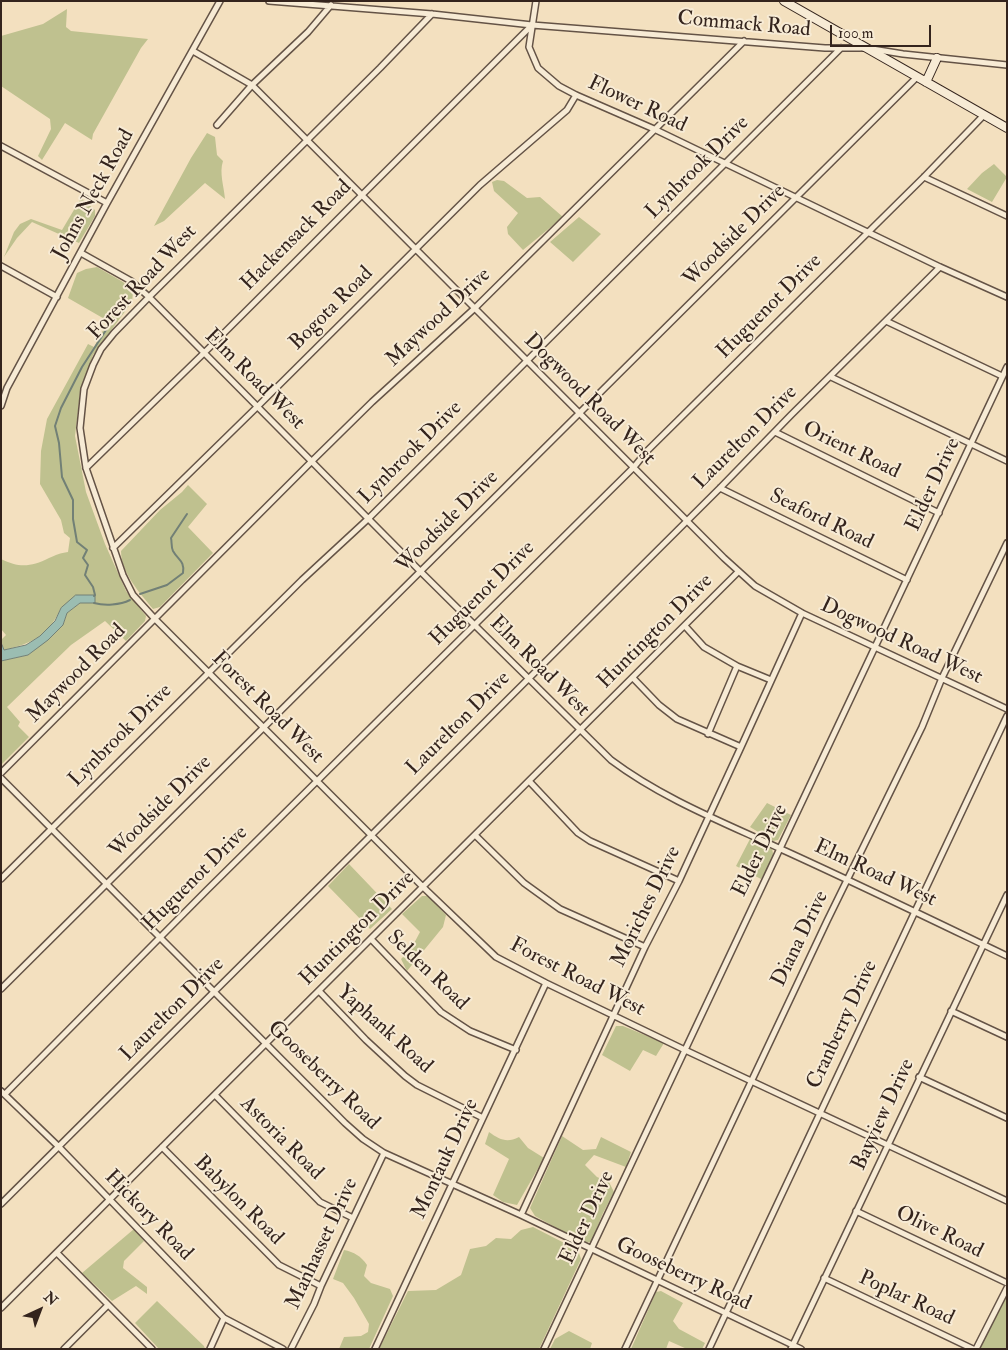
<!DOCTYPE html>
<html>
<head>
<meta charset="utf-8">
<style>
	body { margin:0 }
	#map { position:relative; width:1008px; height:1350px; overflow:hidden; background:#f3e0bf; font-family:"IM FELL Double Pica",serif }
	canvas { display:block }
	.frame { position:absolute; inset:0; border:2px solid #34241d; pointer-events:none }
	.north { position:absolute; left:15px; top:1285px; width:50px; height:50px; -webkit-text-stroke:4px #f7ebd5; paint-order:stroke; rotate:43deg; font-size:14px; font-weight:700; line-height:20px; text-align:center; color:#34241d }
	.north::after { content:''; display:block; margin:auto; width:18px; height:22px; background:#34241d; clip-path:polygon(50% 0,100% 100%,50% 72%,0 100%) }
	.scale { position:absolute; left:830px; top:25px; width:101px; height:22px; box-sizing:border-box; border:2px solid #34241d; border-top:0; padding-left:6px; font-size:15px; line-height:18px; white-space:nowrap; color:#34241d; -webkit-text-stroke:4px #f7ebd5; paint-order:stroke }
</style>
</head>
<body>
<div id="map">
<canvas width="1008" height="1350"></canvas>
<div class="frame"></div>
<div class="north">N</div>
<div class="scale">100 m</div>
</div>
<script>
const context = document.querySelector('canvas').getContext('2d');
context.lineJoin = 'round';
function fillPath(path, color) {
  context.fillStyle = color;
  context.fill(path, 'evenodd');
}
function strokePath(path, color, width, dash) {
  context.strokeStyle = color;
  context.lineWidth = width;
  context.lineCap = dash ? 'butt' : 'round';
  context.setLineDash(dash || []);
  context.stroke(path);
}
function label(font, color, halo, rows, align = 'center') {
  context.font = font + ' "IM FELL Double Pica",serif';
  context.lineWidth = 4;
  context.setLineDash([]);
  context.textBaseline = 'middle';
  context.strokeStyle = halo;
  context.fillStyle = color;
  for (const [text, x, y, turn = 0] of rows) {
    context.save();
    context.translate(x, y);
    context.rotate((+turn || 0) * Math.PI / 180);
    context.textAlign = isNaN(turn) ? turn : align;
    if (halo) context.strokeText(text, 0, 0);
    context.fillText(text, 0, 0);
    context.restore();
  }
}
const green = new Path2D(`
	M67 9 66 27 71 31 148 39 141 48 93 134 92 140 65 123 42 160 38 156 51 129 50 119 1 86V36L43 24Z
	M207 133 215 137 217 155 223 161C219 173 224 186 225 199L205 183 164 221 154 226 191 158Z
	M994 164 1007 177 992 202 967 189 982 173Z
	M497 180 504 181 527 198 540 197 563 217 523 250 508 234 507 227 518 213 494 191 492 182Z
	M81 198 95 210V216L79 243 32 222 17 238 4 257 14 232 20 224 31 219 62 230Z
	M579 217 601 234 573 262 550 242Z
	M97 267 123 282 133 292 132 302 93 355 80 392 75 436 86 492 105 544 126 591 146 616 145 621 126 641 105 621 71 645 7 707 20 722 18 726 29 737 1 765V661L28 655 63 625 67 613 80 603 95 595 61 608C48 636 33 643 4 650L1 640 6 635 1 629V559C19 568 31 567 49 558 56 555 60 553 68 552L70 538 64 533 61 520 40 484 41 451 47 419 88 344 94 347 108 321 68 298 77 273 86 269Z
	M188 485 207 504 188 527 213 553 160 607 153 609C140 593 121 573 121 551L160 510 182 492Z
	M767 803 791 815 778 840 773 841 750 827Z
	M750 839 772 849 774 858 761 879 736 866Z
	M349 864 392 909 370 929 328 886Z
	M422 896H428L446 915 443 927 407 971 401 959 411 949 420 932 402 914Z
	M616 1026H623L664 1043 656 1056 643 1050 630 1071 602 1055Z
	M489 1132C500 1140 507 1143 519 1137L528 1148 544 1158 517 1205 503 1202 493 1195 509 1159 485 1144Z
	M562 1136 583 1150 596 1149 601 1137 631 1152 626 1167 594 1155 585 1165 597 1177 609 1182 614 1192 603 1213 591 1242 584 1243 535 1216 530 1208Z
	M533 1227 578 1250 581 1259 539 1349H379L408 1291 436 1290 461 1275 470 1249 486 1246 496 1238 511 1239 521 1230Z
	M134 1229 144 1241 124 1261 123 1268 147 1287V1294L136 1286 112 1301 82 1273Z
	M344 1250C354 1252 361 1256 367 1265L364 1276 371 1283 390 1289 393 1296 369 1349H339L344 1337 361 1336 368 1332 369 1324 354 1298 343 1283 333 1279Z
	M661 1291 683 1303 673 1321 679 1329 705 1343 702 1349H687L669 1341 666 1349H631L656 1292Z
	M1007 1295V1349H979L998 1310Z
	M157 1301 204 1346 205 1349H159L135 1323Z
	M569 1331 592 1343 590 1349H550L555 1339Z`);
const water = new Path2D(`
	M76 595H95V603H80L67 613 63 625 48 640 28 655 1 661V642L4 650 26 645 40 636 55 621 61 608Z`);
const stream = new Path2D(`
	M140 594 167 585 183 573C185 561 178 560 173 551 171 547 172 542 171 538L187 514
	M94 596 95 595 93 587 85 575 88 565 83 558 87 550 77 542 73 519V500L62 477 59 443 55 426 61 408 82 367 108 327
	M94 603C105 606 120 605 130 600`);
const street = new Path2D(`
	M269 1 432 14 532 25 825 48H864
	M536 1 529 47 538 68 559 86 576 95 654 129 940 267 1007 297
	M432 14 380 68 149 297 114 333 101 349 93 365 84 389 80 428 86 468 123 575 133 595 155 619 423 887 496 957 546 983 685 1050 1007 1201
	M872 49 903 54 1007 65
	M193 51 252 85 724 558 755 586 802 613 1007 709
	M217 125 252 85 308 32 331 5
	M1 146 107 203
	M924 177 1007 216
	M81 253 131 281 149 297 421 572 611 760C663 799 725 823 783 850 858 884 932 920 1007 956
	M1 266 57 297
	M886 321 1002 376
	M831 377 1007 461
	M1 406 7 388 107 203 220 1
	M775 432 939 513
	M86 468 204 353 532 25
	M720 488 907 580
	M113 548 258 406 480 185 567 110 576 95
	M685 626 704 647 737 666 771 680
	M633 678 659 705 677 719 741 747
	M708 734 737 666
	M1 773 311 462 372 402 475 308 744 41
	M1 778 345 1123 363 1139 384 1153 521 1215 801 1349
	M529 781 578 833 590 841 679 881
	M475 835 524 883 560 909 645 947
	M1 879 302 580 369 518 841 48
	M371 939 441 1012 470 1031 516 1050
	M1 989 917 77
	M319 991 366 1040 405 1076 417 1085 483 1118
	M951 1011 1007 1037
	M919 1077 1007 1118
	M1 1091 59 1147 224 1318 283 1349
	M5 1094 207 890 634 467 647 451 924 177 984 115
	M215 1095 320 1202 353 1218
	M162 1147 279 1265 321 1286
	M1 1204 720 488 791 415 940 267
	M856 1211 1007 1283
	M521 1215 645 947 679 881 741 747 802 613
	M57 1253 152 1349
	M824 1278 973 1349
	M1 1308 738 572
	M64 1349 108 1305
	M210 1349 224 1318
	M291 1349 314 1304 321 1286 384 1153
	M375 1349 546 983
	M544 1349 1007 367
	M625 1349 827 921 922 727 942 678 1007 543
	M709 1349 1007 716
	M791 1349 1007 895
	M976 1349 1007 1288`);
const secondary = new Path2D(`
	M784 1 1007 128
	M926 82 937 58`);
const streetNames = [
	["Commack Road",744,25,5],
	["Flower Road",637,105,25],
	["Lynbrook Drive",698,168,-45],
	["Johns Neck Road",94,195,-61],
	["Hackensack Road",297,236,-45],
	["Woodside Drive",735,236,-45],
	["Forest Road West",143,283,-47],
	["Huguenot Drive",770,307,-45],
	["Bogota Road",332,309,-45],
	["Maywood Drive",439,318,-43],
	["Elm Road West",254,380,45],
	["Dogwood Road West",589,400,45],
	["Laurelton Drive",746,438,-45],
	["Orient Road",851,451,26],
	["Lynbrook Drive",411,453,-45],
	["Elder Drive",934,485,-65],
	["Seaford Road",821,520,26],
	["Woodside Drive",448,522,-45],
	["Huguenot Drive",483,594,-45],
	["Huntington Drive",656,632,-45],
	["Dogwood Road West",901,642,25],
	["Elm Road West",539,667,45],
	["Maywood Road",77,674,-45],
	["Forest Road West",267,708,45],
	["Laurelton Drive",459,724,-45],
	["Lynbrook Drive",121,736,-45],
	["Woodside Drive",161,807,-45],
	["Elder Drive",761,851,-64],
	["Elm Road West",875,874,25],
	["Huguenot Drive",196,879,-45],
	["Moriches Drive",647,907,-64],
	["Huntington Drive",358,929,-45],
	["Diana Drive",801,939,-64],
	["Selden Road",427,971,44],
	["Forest Road West",577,978,27],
	["Laurelton Drive",173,1010,-45],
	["Cranberry Drive",843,1025,-65],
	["Yaphank Road",384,1030,42],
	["Gooseberry Road",323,1076,44],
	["Bayview Drive",884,1115,-65],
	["Astoria Road",281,1139,45],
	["Montauk Drive",446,1159,-65],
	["Babylon Road",238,1201,45],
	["Hickory Road",148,1216,46],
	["Elder Drive",588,1218,-65],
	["Olive Road",939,1233,26],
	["Manhasset Drive",323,1244,-65],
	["Gooseberry Road",683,1275,25],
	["Poplar Road",906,1299,25]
];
fillPath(green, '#bfc18f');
fillPath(water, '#9bbdb2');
strokePath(water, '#728076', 1);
strokePath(stream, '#728076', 2);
strokePath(street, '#645346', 8);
strokePath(secondary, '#34241d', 10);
strokePath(street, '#f7ebd5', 5);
strokePath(secondary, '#f7ebd5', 8);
label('21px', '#34241d', '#f7ebd5', streetNames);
</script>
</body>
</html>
